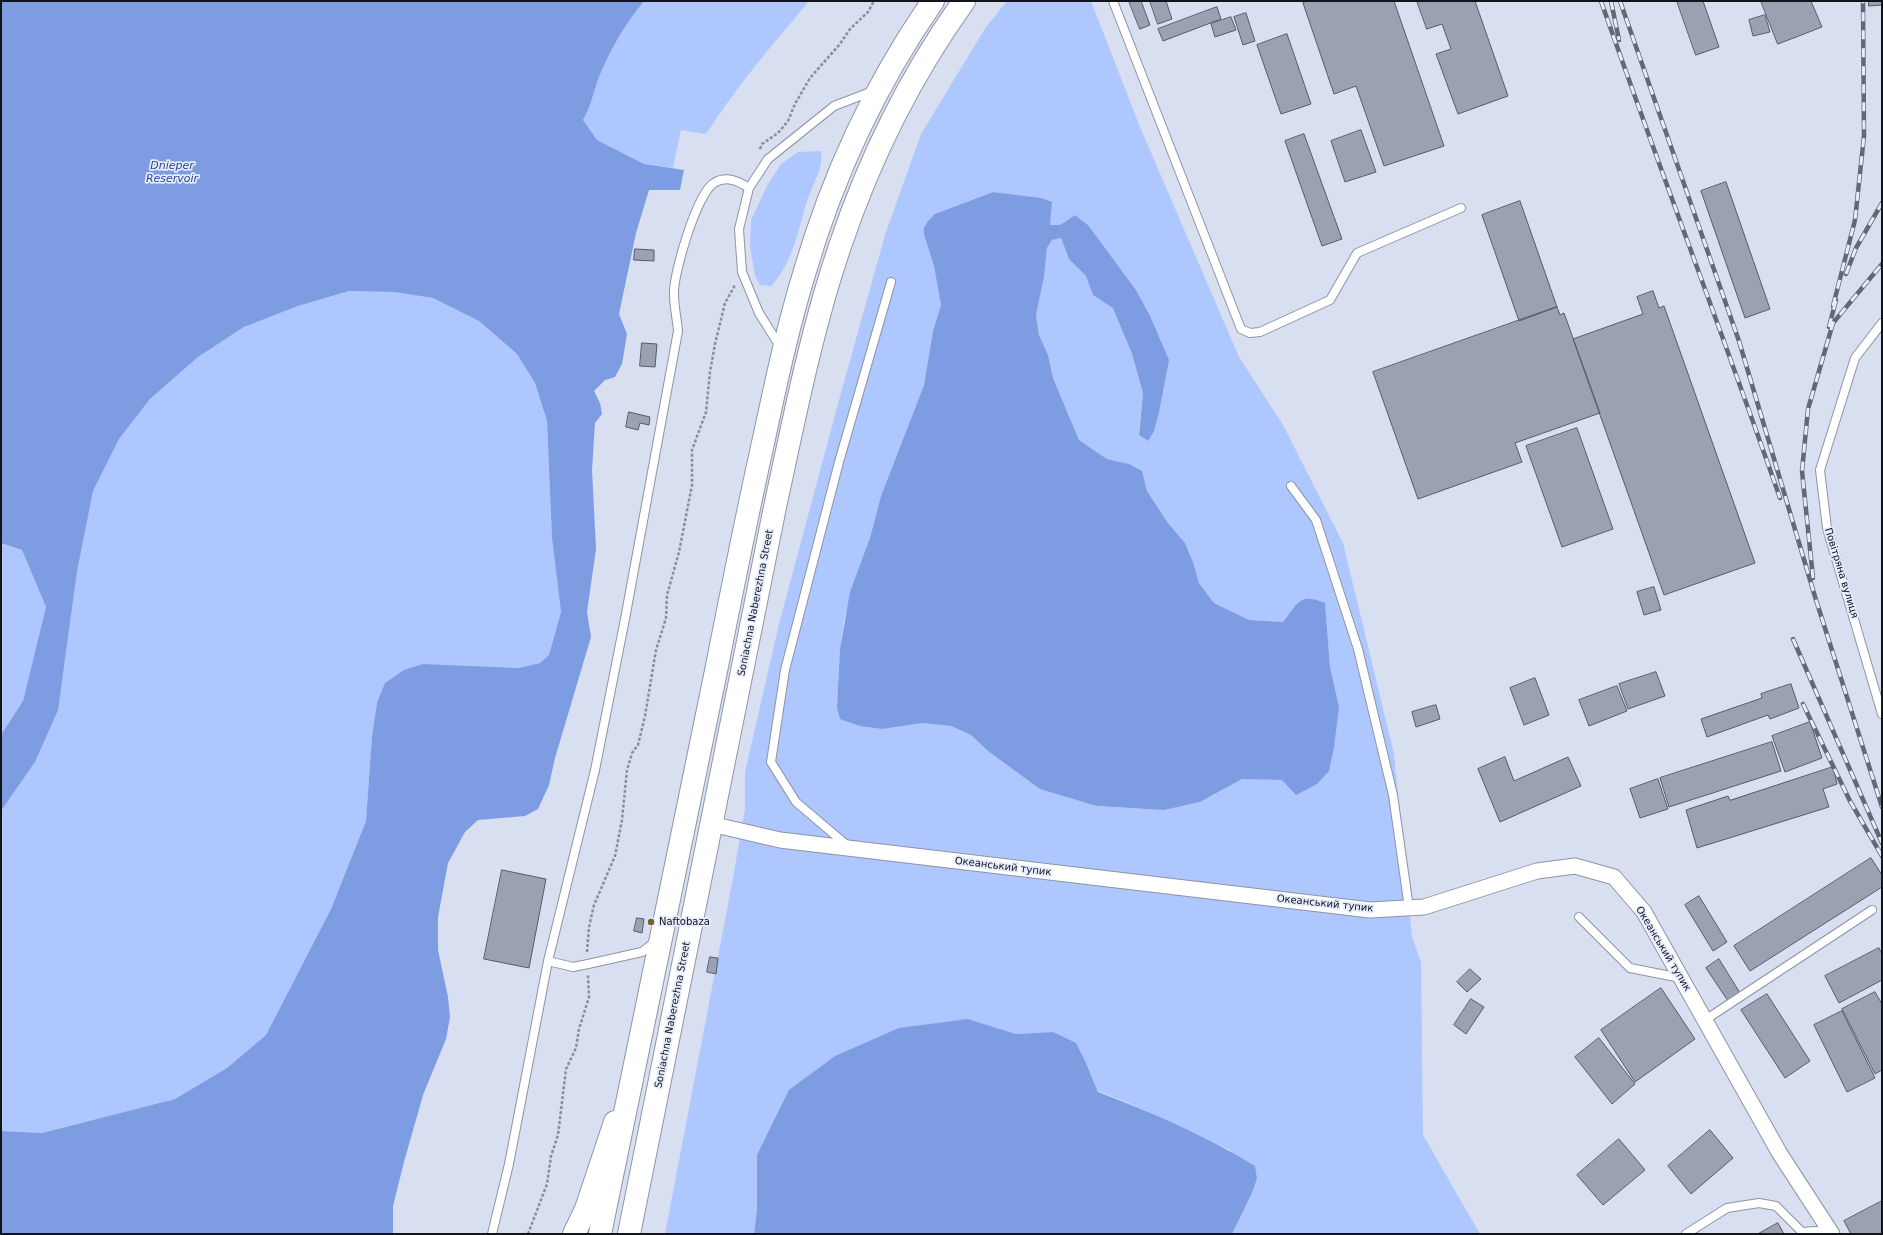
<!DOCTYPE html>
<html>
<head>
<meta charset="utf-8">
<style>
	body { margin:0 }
	#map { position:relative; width:1883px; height:1235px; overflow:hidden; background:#d7dff0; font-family:"DejaVu Sans",sans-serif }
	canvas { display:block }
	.frame { position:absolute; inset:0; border:2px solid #111419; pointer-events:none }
</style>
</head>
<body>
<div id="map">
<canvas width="1883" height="1235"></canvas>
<div class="frame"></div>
</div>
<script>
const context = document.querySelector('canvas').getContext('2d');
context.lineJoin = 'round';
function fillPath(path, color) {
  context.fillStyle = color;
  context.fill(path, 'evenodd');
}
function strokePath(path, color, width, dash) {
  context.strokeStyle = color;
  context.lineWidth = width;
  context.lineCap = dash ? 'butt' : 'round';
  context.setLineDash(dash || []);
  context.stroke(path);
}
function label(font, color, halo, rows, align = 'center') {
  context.font = font + ' "DejaVu Sans",sans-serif';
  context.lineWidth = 3.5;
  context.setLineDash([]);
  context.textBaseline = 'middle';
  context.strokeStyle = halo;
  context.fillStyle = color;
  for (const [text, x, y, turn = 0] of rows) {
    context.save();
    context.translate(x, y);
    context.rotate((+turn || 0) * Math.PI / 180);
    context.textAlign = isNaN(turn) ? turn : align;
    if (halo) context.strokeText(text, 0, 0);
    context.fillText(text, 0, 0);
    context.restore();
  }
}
const green = new Path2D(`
	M644 1H809C773 44 736 87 706 134L681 130 673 168 644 164 597 140 583 120C591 106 594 90 600 74 610 47 625 23 644 1Z
	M1007 1H1091L1140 127 1239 357 1283 425 1343 543 1394 754 1412 937 1421 962 1423 1135 1480 1234H1232L1252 1193 1257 1179 1230 1150 1131 1104 1098 1091 1086 1063 1053 1032 1016 1034 968 1019 757 1210 754 1234H665L733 878 745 809V772L779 624 839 400 885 235 921 134 986 27ZM993 192 1041 198 1050 225H1060L1075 215 1088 225 1136 290 1161 341 1147 441 1139 435V428L1143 393 1132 354 1113 307 1093 295 1086 276 1069 259 1061 238 1052 240 1047 248 1044 277 1036 315 1039 335 1048 355 1053 378 1079 440 1107 459 1129 464 1142 471 1147 491 1168 523 1185 543 1193 562 1199 583 1214 603 1249 620 1283 622 1299 601 1325 604 1330 667 1339 707 1329 770 1282 780 1242 779 1200 802 1164 810 1097 806 988 751 971 735 951 726 922 723 883 729 837 708 840 649 844 619 870 538 881 496 924 385 933 331 941 305 934 266 924 235 935 214Z
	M821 151C824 167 814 182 808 198 798 228 794 262 771 286L760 285 755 276 750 247 751 220 767 186 781 164 798 152Z
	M349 291 394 292 433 298 479 321 517 354 535 383 547 421 552 538 561 612 549 655 540 663 519 668 423 664 377 703 372 736 366 821 331 909 266 1035 227 1068 175 1099 42 1133 1 1131V811L35 762 93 491 119 439 150 399 198 357 244 327 298 306Z
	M1 543 22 550 46 607 23 702 1 735Z`);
const water = new Path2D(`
	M1 1H644C626 23 612 46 601 72 594 88 592 105 583 120L597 140 644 164 684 170 680 190H649L636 233 619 314 627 334 622 364 615 377 605 380 594 391 600 403 602 414 595 423 592 470 596 549 587 612 591 637 555 758 549 785 538 809 525 816 478 820 465 832 448 863 438 917V950L448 997 450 1017 446 1039 423 1095 404 1162 393 1206V1234H1V1131L42 1133 175 1099 227 1068 266 1035 331 909 366 821 372 736 377 703 385 683 404 670 423 664 519 668 540 663 549 655 561 612 552 538 547 421 535 383 517 354 479 321 433 298 394 292 349 291 298 306 244 327 198 357 150 399 119 439 93 491 77 571 58 710 35 762 1 811V735L23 701 46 607 22 550 1 543Z
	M993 192 1041 198 1052 202 1050 225H1060L1075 215 1088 225 1136 290 1150 316 1169 360 1159 412 1154 431 1148 441 1139 435 1143 393 1132 354 1113 308 1093 295 1086 276 1069 259 1061 238 1052 240 1047 248 1044 277 1036 315 1039 335 1048 355 1053 378 1079 440 1107 459 1129 464 1142 471 1147 491 1168 523 1185 543 1193 562 1199 583 1214 603 1249 620 1283 622C1298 603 1299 592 1325 603L1330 667 1339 707 1334 747 1329 771 1317 784 1296 795 1282 780 1242 779 1200 802 1164 810 1097 806 1040 789 988 751 971 735 951 726 922 723 883 729 860 726 840 719 837 708 840 649 850 592 870 538 881 496 924 385 933 331 941 305 934 266 924 235V228L928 221 935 214Z
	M968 1019 1016 1034 1053 1032 1076 1043 1086 1063 1098 1092C1151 1112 1206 1136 1255 1166L1257 1179 1252 1193 1232 1234H754L757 1210V1155L789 1090 835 1056 899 1028Z`);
const building = new Path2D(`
	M1129 1H1141L1150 25 1140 29Z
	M1150 1H1166L1172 19 1158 24Z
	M1309 1H1394L1444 146 1384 166 1356 86 1334 94 1303 3Z
	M1417 1H1475L1508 96 1458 114 1436 54 1451 49 1442 24 1427 29Z
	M1677 1H1703L1719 47 1696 55Z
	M1761 1H1811L1822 27 1778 44Z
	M1869 1H1882V5L1869 6Z
	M1217 7 1221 19 1163 41 1158 29Z
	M1246 13 1255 41 1243 45 1234 17Z
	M1765 15 1770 32 1753 36 1749 20Z
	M1231 17 1236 30 1215 37 1211 24Z
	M1287 34 1311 104 1281 114 1257 45Z
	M1361 130 1376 172 1345 182 1331 141Z
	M1304 134 1342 239 1322 246 1285 141Z
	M1726 182 1770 309 1745 318 1701 191Z
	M1520 201 1557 307 1519 321 1482 215Z
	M635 249 654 250V261L634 260Z
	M1653 291 1659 308 1664 306 1755 563 1664 595 1573 339 1643 314 1637 297Z
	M1557 307 1560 315 1564 313 1600 413 1515 443 1522 462 1418 499 1373 372Z
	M642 343 657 344 655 367 640 366Z
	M629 412 650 417 649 425 640 423 638 430 626 427Z
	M1577 428 1613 529 1562 547 1526 446Z
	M1654 587 1661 610 1644 615 1637 592Z
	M1656 672 1665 696 1628 709 1619 684Z
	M1535 678 1549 715 1524 725 1510 688Z
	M1791 684 1799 708 1770 719 1768 715 1707 737 1701 719 1762 698 1761 694Z
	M1617 686 1627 711 1589 726 1579 700Z
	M1436 705 1440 719 1416 727 1412 712Z
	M1810 722 1822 758 1785 772 1772 736Z
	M1772 742 1781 771 1669 807 1660 778Z
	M1505 757 1514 781 1568 757 1581 786 1500 822 1478 769Z
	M1833 767 1837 784 1823 789 1829 807 1697 848 1686 810 1728 796 1730 800Z
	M1658 779 1668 809 1640 818 1630 789Z
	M1871 858 1882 875V887L1750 971 1734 946Z
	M502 870 546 879 529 968 484 959Z
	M1699 896 1727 942 1713 951 1685 905Z
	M637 918 644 919 642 933 634 931Z
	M1879 948 1882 954V980L1839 1003 1825 976Z
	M710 957 718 958 716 974 707 972Z
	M1719 959 1740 993 1728 1001 1706 968Z
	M1470 969 1481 979 1467 992 1457 982Z
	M1661 988 1695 1039 1635 1082 1601 1030Z
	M1875 992 1882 1004V1070L1875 1074 1842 1009Z
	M1767 994 1810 1061 1785 1078 1741 1010Z
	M1471 999 1484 1007 1466 1034 1454 1025Z
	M1842 1011 1875 1078 1847 1092 1814 1025Z
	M1599 1038 1635 1084 1612 1104 1575 1057Z
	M1710 1130 1733 1158 1691 1194 1668 1166Z
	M1619 1139 1645 1170 1603 1205 1577 1175Z
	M1882 1201V1234H1851L1844 1221Z
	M1778 1223 1784 1234H1758Z`);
const path = new Path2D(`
	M760 149 762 144 778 133 788 121 795 104 810 78 840 44 850 29 868 12 874 1
	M587 952 589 927 594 905 615 856 622 820 627 770 632 753 638 745 645 716 656 650 666 618 667 595 679 552 692 485V450L706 412 710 372 715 344 725 303 735 285
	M528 1234 547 1184 551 1156 558 1135 566 1069 576 1048 579 1029 589 997 588 975`);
const service = new Path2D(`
	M1113 1 1241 329 1250 333 1260 332 1330 300 1357 253 1461 208
	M1882 323 1855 358 1820 470 1827 528 1882 714
	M781 348 759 313 742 272 739 229 749 188 768 159 834 106 873 91
	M1291 486 1316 520 1358 649 1393 795 1409 908
	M849 847 796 802 771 762 785 670 839 462 891 282
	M1579 917 1630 968 1681 978
	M548 961 573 967 588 964 642 952 656 941
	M1705 1020 1872 910
	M492 1234 509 1164 548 961 595 770 625 619 678 331C677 319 674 307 674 294 673 274 697 193 714 183 726 175 738 181 749 188
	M1686 1234 1727 1208 1759 1203 1776 1206 1802 1232 1829 1230`);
const minor = new Path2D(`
	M711 824 780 840 1370 910 1424 907 1537 871 1575 866 1614 877 1644 912 1780 1154 1832 1234`);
const secondary = new Path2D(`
	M574 1234 586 1209 615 1122`);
const primary = new Path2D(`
	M600 1234C638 1046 678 859 716 671 731 595 746 519 763 443 775 387 787 330 804 274 832 178 876 83 933 1
	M629 1234 775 507C794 420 811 331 840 246 869 160 911 75 964 1`);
const rail = new Path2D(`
	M1601 1C1659 167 1722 332 1780 498
	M1611 1 1619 40
	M1620 1 1739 341 1816 600 1882 807
	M1846 274 1856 248 1882 203
	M1833 306 1855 220 1864 136 1863 1
	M1829 327 1836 300
	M1813 578 1802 471 1808 409 1833 323 1882 264
	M1793 639 1882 843
	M1803 704 1850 801 1882 856`);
const markers = [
	[651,922,4,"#785f30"]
];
const streetNames = [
	["Повітряна вулиця",1841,573,73],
	["Soniachna Naberezhna Street",756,603,-79],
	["Океанський тупик",1003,867,7],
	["Океанський тупик",1325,904,6],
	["Океанський тупик",1663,949,59],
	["Soniachna Naberezhna Street",673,1015,-79]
];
const poiNames = [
	["Naftobaza",659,922]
];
const waterNames = [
	["Dnieper",172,166],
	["Reservoir",172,179]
];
fillPath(green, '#afc7ff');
fillPath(water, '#7e9ce1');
fillPath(building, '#9aa1b1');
strokePath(building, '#555b6a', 1);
strokePath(service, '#8d94a4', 10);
strokePath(minor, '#8d94a4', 17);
strokePath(secondary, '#8d94a4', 24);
strokePath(primary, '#8d94a4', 24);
strokePath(path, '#888e9a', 2.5, [3, 2]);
strokePath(service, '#fff', 8);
strokePath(minor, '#fff', 15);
strokePath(secondary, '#fff', 22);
strokePath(primary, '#fff', 22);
strokePath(rail, '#636872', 4.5);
strokePath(rail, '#e4ecfd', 3, [9]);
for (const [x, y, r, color] of markers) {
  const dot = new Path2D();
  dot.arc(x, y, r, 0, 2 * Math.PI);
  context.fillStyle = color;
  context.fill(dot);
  strokePath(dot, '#e4ecfd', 1.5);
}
label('10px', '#111419', '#e4ecfd', streetNames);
label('10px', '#111419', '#e4ecfd', poiNames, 'left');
label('italic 11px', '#2b4799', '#e4ecfd', waterNames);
</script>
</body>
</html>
